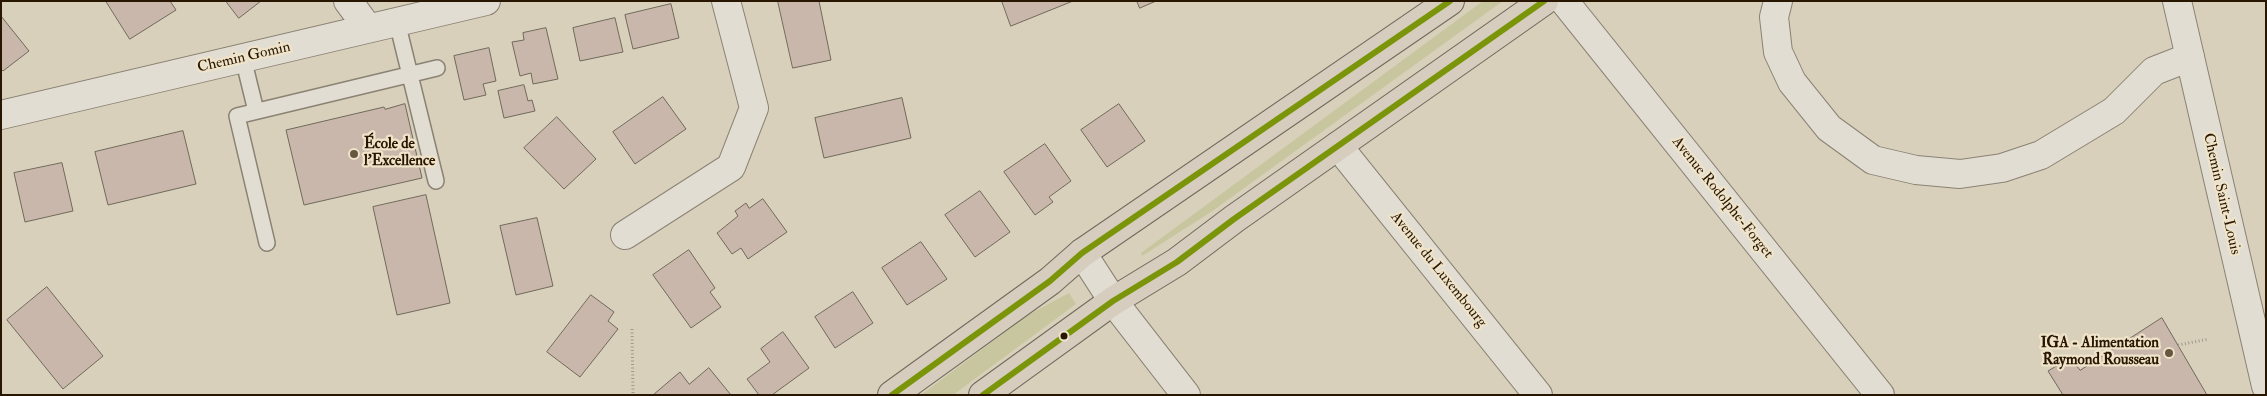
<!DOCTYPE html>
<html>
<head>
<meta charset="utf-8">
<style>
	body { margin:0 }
	#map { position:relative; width:2267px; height:396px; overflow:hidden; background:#d9d0bb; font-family:"IM FELL Double Pica",serif }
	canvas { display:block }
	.frame { position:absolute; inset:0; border:2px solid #281600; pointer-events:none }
</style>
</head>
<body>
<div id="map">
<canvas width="2267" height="396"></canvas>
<div class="frame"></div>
</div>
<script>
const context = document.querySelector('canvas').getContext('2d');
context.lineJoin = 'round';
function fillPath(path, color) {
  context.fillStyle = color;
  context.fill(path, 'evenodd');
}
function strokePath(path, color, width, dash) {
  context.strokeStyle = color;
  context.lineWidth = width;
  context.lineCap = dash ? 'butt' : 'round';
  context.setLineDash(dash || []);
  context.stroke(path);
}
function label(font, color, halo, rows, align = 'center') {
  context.font = font + ' "IM FELL Double Pica",serif';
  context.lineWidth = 4.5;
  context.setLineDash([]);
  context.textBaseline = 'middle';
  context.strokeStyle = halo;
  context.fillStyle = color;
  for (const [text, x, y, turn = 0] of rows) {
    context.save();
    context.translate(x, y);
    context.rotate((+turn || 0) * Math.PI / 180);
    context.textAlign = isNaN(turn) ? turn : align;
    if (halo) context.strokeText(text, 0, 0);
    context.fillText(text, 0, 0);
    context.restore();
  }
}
const green = new Path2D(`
	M1483 1H1503L1211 212 1142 256 1141 253Z
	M1069 293 1076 304 953 395H921L1028 315Z`);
const building = new Path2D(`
	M106 1H170L176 10 130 39Z
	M226 1H261L239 18Z
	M778 1H819L831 60 793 68Z
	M1002 1H1073L1011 26Z
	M1137 1H1156L1140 8Z
	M671 4 679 38 633 49 625 15Z
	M1 16 29 51 3 71 1 69Z
	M615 18 623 52 580 61 573 28Z
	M546 28 558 79 533 84 531 73 520 76 512 42 524 40 523 33Z
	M489 48 496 81 483 84 486 95 464 100 454 56Z
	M524 85 528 101 532 100 535 111 504 118 498 91Z
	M663 97 686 129 635 164 613 132Z
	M902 98 911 138 824 158 815 118Z
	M405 104 422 178 304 205 286 130 384 107 385 109Z
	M1119 104 1145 141 1107 167 1081 130Z
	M557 117 596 159 564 189 524 148Z
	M183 131 196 184 108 205 95 152Z
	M1045 144 1071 181 1049 197 1053 202 1035 215 1004 172Z
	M62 163 73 211 25 222 14 173Z
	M980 191 1010 232 975 257 945 215Z
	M426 195 450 303 397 315 373 207Z
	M763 199 787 232 748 259 741 248 732 254 717 233 738 216 735 211 746 203 749 208Z
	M537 218 553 286 516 295 500 226Z
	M921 242 947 279 907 305 882 268Z
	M689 250 715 288 710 292 721 307 691 328 653 275Z
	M47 287 103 356 63 389 7 320Z
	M853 292 873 323 835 348 815 317Z
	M591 295 614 312 608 321 618 329 580 377 547 352Z
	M2162 318 2207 395H2063L2048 371 2070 358 2080 370Z
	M783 332 809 368 772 395H759L747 379 770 362 761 349Z
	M709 368 731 395H653L680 372 689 384Z`);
const path = new Path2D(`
	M632 329 633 395
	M2178 345 2209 339`);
const service = new Path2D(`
	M397 22 436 181
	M243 58 256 111
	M267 243 237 116 437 68`);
const minor = new Path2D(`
	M348 1 368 28
	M1564 1 1880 395
	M1778 1 1774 17 1778 52 1792 82 1829 128 1873 160 1916 170 1960 174 2002 168 2041 155 2114 111 2154 71 2190 57
	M1 115 486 1
	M1338 146 1538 395
	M625 235 731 167 754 108 726 1
	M1082 253 1113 301 1186 395`);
const tertiary = new Path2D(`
	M2177 1 2266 386`);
const primary = new Path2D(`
	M892 395 1050 281 1082 253 1450 1
	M983 395 1113 301 1177 262 1234 219 1544 1`);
const bus1 = new Path2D(`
	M892 395 1050 281 1082 253 1450 1
	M983 395 1113 301 1177 262 1234 219 1544 1`);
const markers = [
	[354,154,5,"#665741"],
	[1064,336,4.5,"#281600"],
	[2169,353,5,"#665741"]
];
const streetNames = [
	["Chemin Gomin",244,58,-13],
	["Chemin Saint-Louis",2221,194,77],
	["Avenue Rodolphe-Forget",1722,198,51],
	["Avenue du Luxembourg",1438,270,51]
];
const poiNames = [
	["École de",364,145],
	["l'Excellence",364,162],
	["IGA - Alimentation",2159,344,"right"],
	["Raymond Rousseau",2159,361,"right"]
];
fillPath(green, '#c7c69f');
fillPath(building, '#c8b7aa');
strokePath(building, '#70695b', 1);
strokePath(service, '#8a8274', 18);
strokePath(minor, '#8a8274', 30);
strokePath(tertiary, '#8a8274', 30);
strokePath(primary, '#70695b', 30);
strokePath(path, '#9e988d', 3, [1, 2.5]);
strokePath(service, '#e2ddd2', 15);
strokePath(minor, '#e2ddd2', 28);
strokePath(tertiary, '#e2ddd2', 28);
strokePath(primary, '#d6cdbe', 28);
strokePath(bus1, '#7b950a', 6);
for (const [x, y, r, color] of markers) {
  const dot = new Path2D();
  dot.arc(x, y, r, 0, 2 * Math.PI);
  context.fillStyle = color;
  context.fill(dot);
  strokePath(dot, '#efe4ca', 2);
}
label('15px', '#281600', '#efe4ca', streetNames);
label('bold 15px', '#281600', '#efe4ca', poiNames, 'left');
</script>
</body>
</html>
